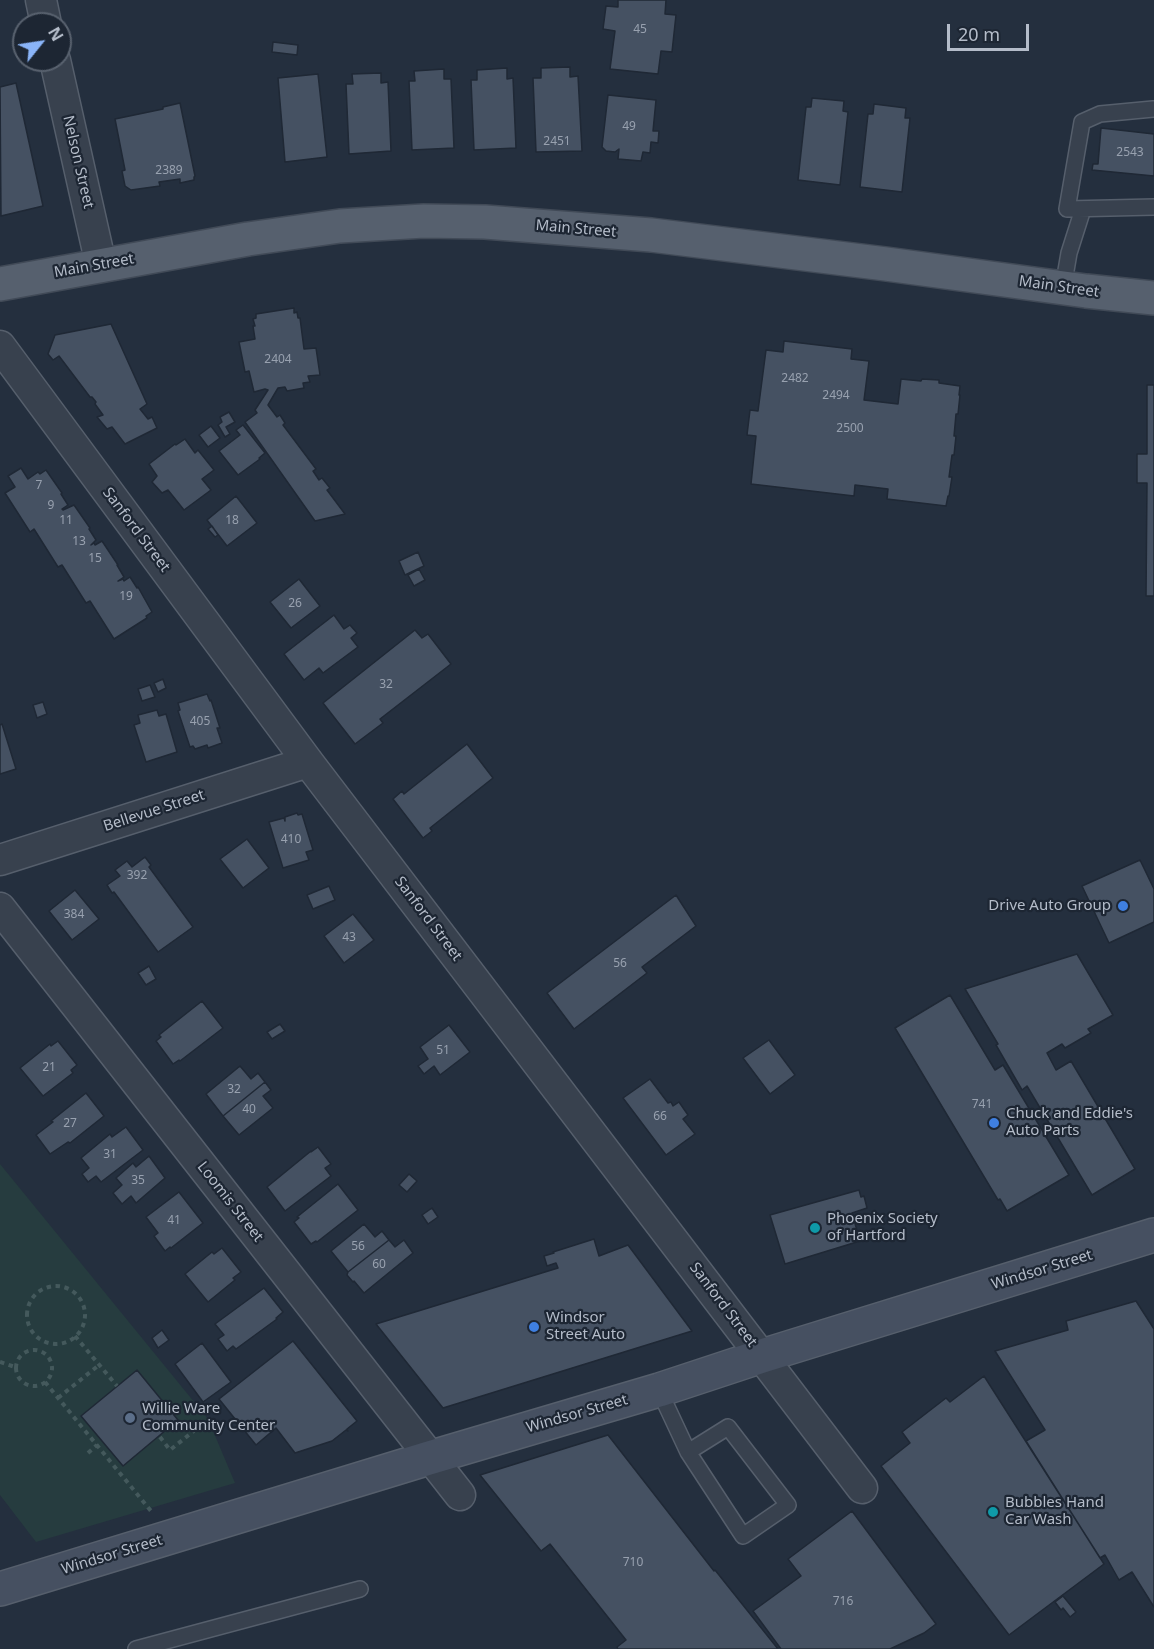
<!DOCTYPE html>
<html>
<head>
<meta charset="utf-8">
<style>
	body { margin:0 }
	#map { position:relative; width:1154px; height:1649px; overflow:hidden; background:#242f3e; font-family:"Noto Sans",sans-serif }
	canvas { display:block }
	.north { position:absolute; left:12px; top:12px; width:60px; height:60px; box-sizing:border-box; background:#1d2633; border:2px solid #59626f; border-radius:50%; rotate:60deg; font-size:16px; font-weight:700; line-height:24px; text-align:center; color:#b4bcc9 }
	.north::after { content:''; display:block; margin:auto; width:21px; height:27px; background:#8ab4f8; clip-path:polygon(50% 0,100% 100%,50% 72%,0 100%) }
	.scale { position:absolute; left:947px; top:24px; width:82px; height:27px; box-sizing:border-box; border:3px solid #b4bcc9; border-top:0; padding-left:8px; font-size:18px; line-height:21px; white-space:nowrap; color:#b4bcc9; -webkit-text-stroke:4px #1d2633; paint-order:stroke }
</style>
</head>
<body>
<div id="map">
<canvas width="1154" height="1649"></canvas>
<div class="north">N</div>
<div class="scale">20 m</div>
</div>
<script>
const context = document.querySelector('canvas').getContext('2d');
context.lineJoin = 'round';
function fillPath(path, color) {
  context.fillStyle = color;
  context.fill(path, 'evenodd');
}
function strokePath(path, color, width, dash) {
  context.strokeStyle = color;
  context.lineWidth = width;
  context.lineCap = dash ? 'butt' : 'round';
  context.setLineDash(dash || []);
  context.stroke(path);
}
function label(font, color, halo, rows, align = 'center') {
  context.font = font + ' "Noto Sans",sans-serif';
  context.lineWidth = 4.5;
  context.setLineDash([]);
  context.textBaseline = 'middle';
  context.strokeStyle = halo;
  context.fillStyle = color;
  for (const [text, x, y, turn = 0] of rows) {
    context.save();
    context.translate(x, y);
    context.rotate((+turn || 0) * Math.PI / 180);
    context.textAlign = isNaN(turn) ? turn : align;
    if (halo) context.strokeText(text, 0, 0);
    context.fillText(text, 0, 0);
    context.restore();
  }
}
const green = new Path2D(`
	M0 1164 208 1419 235 1483 36 1542 0 1495Z`);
const building = new Path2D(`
	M618 0H666L665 14 676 15 672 52 661 51 658 74 610 69 615 31 603 29 606 6 618 7Z
	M273 42 298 45 297 55 272 52Z
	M570 67V77L578 76 582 151 536 152 533 78H541V68Z
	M507 68V79L513 78 516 148 474 150 471 80H477V70Z
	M444 69V79H451L454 148 412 150 409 81H415L414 71Z
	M381 73V83L388 82 391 151 349 154 346 84H353L352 74Z
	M318 74 327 157 285 162 278 78Z
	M16 83 43 206 1 216 0 87Z
	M608 95 656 100 653 131H659L658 143 651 142 650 153 643 152 641 161 618 159 619 149 615 152 606 151 602 147Z
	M812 98 844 101 843 111 848 112 840 185 798 180 806 107H811Z
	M180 103 195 176 194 177V180L180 183V179L159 182 160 186 131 190 125 186 122 171 125 170 115 119 163 109V107Z
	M874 104 906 108 905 118H910L902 192 860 187 868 114H873Z
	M1101 128 1154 134V176L1092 170 1093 164H1098Z
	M294 308V313L297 312 298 318H300L304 349 316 348 320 375 308 376 310 382 303 383 304 388 287 391 285 387 278 388 268 405 277 417 280 415 285 423 283 425 316 469 313 471 319 480 322 478 330 488 327 490 345 514 315 521 245 422 257 413 255 410 268 390 265 389 254 392 249 371 245 372 239 342 255 339 253 326H255L253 319 256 318V314Z
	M111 324 147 404 140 409 148 419 152 417 157 428 125 444 112 427 107 429 97 417 103 415 95 404 96 402 92 397H90L59 356 53 360 48 354 55 335Z
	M784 341 852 349 851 359 869 361 864 400 898 404 901 379 921 381 922 379 939 380V383L960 386 959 395H960L958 414H956L954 436H956L954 455H952L949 477H952L949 496H948L946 506 887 499 888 489 855 485 854 496 751 484 756 436 747 435 750 410 758 411 766 350 783 352Z
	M1147 385H1154V596H1146L1147 483H1137V454H1147Z
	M229 412 235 422 226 427 230 434 225 437 218 425 222 422 220 417Z
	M243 425 265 453 259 458 260 459 238 475 219 451 240 435 236 430Z
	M211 426 220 438 208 447 199 435Z
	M185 439 195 453 198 450 214 470 202 479 211 490 184 510 168 490 162 493 152 482 157 476 149 464 175 444 176 445Z
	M21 468 28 479 38 472 40 474 46 470 62 493 61 494 68 505 62 509 63 510 74 505 90 528 89 529 96 540 91 545 94 543 95 545 102 541 118 565H117L124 577 118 581 123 579 124 581 130 577 137 588 138 587 152 612 146 616 147 618 114 639 90 601 86 603 62 565 58 567 34 529 30 532 5 493 15 487 8 476Z
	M236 496 257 523 227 546 207 520Z
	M212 526 218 535 215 537 208 529Z
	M418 552 424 566 405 575 399 561Z
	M419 569 425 580 414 586 408 575Z
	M299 579 320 606 291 628 270 602Z
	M334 615 344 629 350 625 357 633 351 638 358 647 323 673 319 668 304 680 284 654Z
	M415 630 422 638 428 634 451 664 380 719 383 723 355 744 323 703Z
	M163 679 166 688 158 692 154 683Z
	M150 685 155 697 142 701 138 689Z
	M207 694 210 701 211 700 220 728H217L222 743 208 748 207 745 195 749 193 746 190 747 178 711 180 710 178 703Z
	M43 702 47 714 37 718 33 705Z
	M157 710 159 716 166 714 177 752 146 762 134 725 140 723 138 715Z
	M2 724 16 769 0 774V725Z
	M467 744 493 778 430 828 432 831 423 838 393 799 402 791 404 794Z
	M297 813 298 815 302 814 313 850 306 852 309 860 283 868 269 822 284 818 285 821V817Z
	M247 839 269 868 243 888 220 859Z
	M145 857 151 865 149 867 193 927 158 952 114 892 112 893 107 885 120 876 115 870 127 861 132 867Z
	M1140 860 1154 889V922L1109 943 1082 886Z
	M329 886 335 900 313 909 307 895Z
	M75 890 99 919 72 940 49 911Z
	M676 895 696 926 642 967 647 973 574 1029 547 993Z
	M353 914 374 940 344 963 324 936Z
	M1077 954 1113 1015 1088 1029 1091 1033 1065 1048 1062 1044 1047 1053 1056 1070 1071 1061 1135 1169 1092 1195 1027 1086 1022 1090 996 1045 998 1044 965 989Z
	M149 966 156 979 146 985 138 973Z
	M950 995 995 1070 1003 1065 1069 1175 1007 1211 1000 1199 998 1200 895 1028Z
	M202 1001 223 1028 180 1061 179 1060 173 1064 156 1041 161 1037 159 1035Z
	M280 1024 285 1031 272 1039 267 1032Z
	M449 1025 470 1052 440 1075 434 1066 424 1074 418 1066 428 1059 420 1047Z
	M769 1040 795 1075 770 1094 743 1058Z
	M58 1041 77 1065 71 1070 73 1073 43 1096 20 1068 50 1044 51 1046Z
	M240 1066 251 1079 258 1073 265 1082 223 1116 206 1094Z
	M650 1079 668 1103 671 1102 673 1106 679 1102 688 1115 683 1119 695 1134 666 1155 623 1098Z
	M265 1082 271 1090 263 1096 273 1108 239 1135 223 1116Z
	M86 1093 104 1116 70 1143 68 1142 50 1154 36 1135 53 1122 51 1121Z
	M126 1127 143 1150 101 1182 96 1176 88 1182 82 1174 89 1168 81 1158 110 1134 112 1137Z
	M318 1147 331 1164 325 1168 331 1176 285 1211 267 1187 311 1151V1152Z
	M149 1156 165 1178 136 1203 131 1196 122 1204 113 1193 122 1185 116 1178 133 1163 136 1167Z
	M409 1174 417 1181 407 1192 399 1185Z
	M338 1184 358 1210 317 1242 316 1241 311 1244 294 1222 299 1218 297 1217Z
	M859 1190 861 1197 864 1196 867 1208 852 1213 860 1241 785 1264 770 1215Z
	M179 1192 203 1223 171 1248 170 1247 165 1251 154 1236 158 1233 146 1217Z
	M432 1208 438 1217 428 1224 422 1215Z
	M364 1224 375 1237 382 1231 389 1240 348 1272 331 1251Z
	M594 1239 599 1256 628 1245 692 1331 443 1408 376 1324 558 1268 556 1263 547 1266 544 1256 554 1253 553 1252Z
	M389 1240 395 1247 404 1240 413 1253 364 1293 354 1281 353 1282 347 1275 348 1272Z
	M222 1248 241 1272 233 1278 235 1280 208 1302 185 1274 212 1252 214 1254Z
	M264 1288 283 1312 276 1318 277 1319 236 1349 233 1346 227 1351 218 1339 224 1335 215 1324Z
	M1136 1301 1154 1329V1607L1132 1572 1119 1580 1105 1555 1100 1558 1026 1441 1045 1430 995 1351 1068 1330 1066 1321Z
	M162 1330 169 1340 158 1348 152 1338Z
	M293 1341 357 1421 347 1429 348 1431 346 1430 332 1441 295 1453 276 1428 256 1445 219 1399Z
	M202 1343 231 1382 203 1402 175 1364Z
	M137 1370 178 1420 123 1466 81 1416Z
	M984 1376 1104 1564 1009 1635 881 1466 910 1443 902 1432 946 1398 950 1402Z
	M608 1435 714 1571 715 1570 778 1649H618L617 1647 626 1640 550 1544 541 1551 480 1475Z
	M852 1511 936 1624 924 1633 890 1649H781L753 1611 801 1576 788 1559Z
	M1063 1596 1076 1612 1070 1617 1063 1608 1061 1610 1055 1602Z`);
const path = new Path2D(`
	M27 1315a29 29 0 1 1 58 0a29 29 0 1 1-58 0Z
	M75 1336 117 1386
	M16 1368a18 18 0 1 1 36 0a18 18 0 1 1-36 0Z
	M0 1362 15 1367
	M45 1382 151 1511
	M58 1398 99 1365
	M160 1437 170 1450 195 1430
	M88 1453 97 1445`);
const service = new Path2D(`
	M1153 109 1100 114 1082 122 1067 209 1154 207
	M1063 288 1069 253 1083 209
	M659 1390 688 1452 743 1536 788 1505 728 1427 688 1452
	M136 1649 360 1589`);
const minor = new Path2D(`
	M41 0 46 24
	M55 60 101 265
	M0 346 308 762 862 1488
	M0 860 308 762
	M0 908 460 1495`);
const secondary = new Path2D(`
	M0 1589 429 1458 659 1390 762 1356 1154 1235`);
const primary = new Path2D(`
	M0 284 248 239 340 226 424 221 485 222 651 235 886 264 1086 291 1154 298`);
const markers = [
	[1123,906,6,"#3f7fe0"],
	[994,1123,6,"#3f7fe0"],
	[815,1228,6,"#0f9aa8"],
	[534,1327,6,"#3f7fe0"],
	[130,1418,6,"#5c6f8a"],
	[993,1512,6,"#0f9aa8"]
];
const numberNames = [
	["45",640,30],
	["49",629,127],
	["2451",557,142],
	["2543",1130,153],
	["2389",169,171],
	["2404",278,360],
	["2482",795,379],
	["2494",836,396],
	["2500",850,429],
	["7",39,486],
	["9",51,506],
	["11",66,521],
	["18",232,521],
	["13",79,542],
	["15",95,559],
	["19",126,597],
	["26",295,604],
	["32",386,685],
	["405",200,722],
	["410",291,840],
	["392",137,876],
	["384",74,915],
	["43",349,938],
	["56",620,964],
	["51",443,1051],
	["21",49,1068],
	["32",234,1090],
	["741",982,1105],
	["40",249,1110],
	["66",660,1117],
	["27",70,1124],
	["31",110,1155],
	["35",138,1181],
	["41",174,1221],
	["56",358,1247],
	["60",379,1265],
	["710",633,1563],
	["716",843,1602]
];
const streetNames = [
	["Nelson Street",78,162,77],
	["Main Street",576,229,5],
	["Main Street",94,266,-10],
	["Main Street",1059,287,8],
	["Sanford Street",136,530,53],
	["Bellevue Street",154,811,-18],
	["Sanford Street",428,919,53],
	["Loomis Street",230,1202,52],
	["Windsor Street",1042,1270,-17],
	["Sanford Street",723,1305,53],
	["Windsor Street",577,1414,-16],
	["Windsor Street",112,1555,-17]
];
const poiNames = [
	["Drive Auto Group",1111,906,"right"],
	["Chuck and Eddie's",1006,1114],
	["Auto Parts",1006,1131],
	["Phoenix Society",827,1219],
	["of Hartford",827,1236],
	["Windsor",546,1318],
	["Street Auto",546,1335],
	["Willie Ware",142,1409],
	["Community Center",142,1426],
	["Bubbles Hand",1005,1503],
	["Car Wash",1005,1520]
];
fillPath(green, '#263c3f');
fillPath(building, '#455162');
strokePath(building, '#1f2835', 1.5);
strokePath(service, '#565f6c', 18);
strokePath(minor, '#565f6c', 33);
strokePath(secondary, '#565f6c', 36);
strokePath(primary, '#414a57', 36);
strokePath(path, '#44595c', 4, [4.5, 4.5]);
strokePath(service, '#38414e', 15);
strokePath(minor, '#38414e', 30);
strokePath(secondary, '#465061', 33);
strokePath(primary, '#56606e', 33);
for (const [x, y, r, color] of markers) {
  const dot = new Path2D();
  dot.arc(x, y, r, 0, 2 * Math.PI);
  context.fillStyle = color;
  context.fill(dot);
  strokePath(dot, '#1d2633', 2);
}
label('12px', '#98a1af', null, numberNames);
label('15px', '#b4bcc9', '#1d2633', streetNames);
label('15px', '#b4bcc9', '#1d2633', poiNames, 'left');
</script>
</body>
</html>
